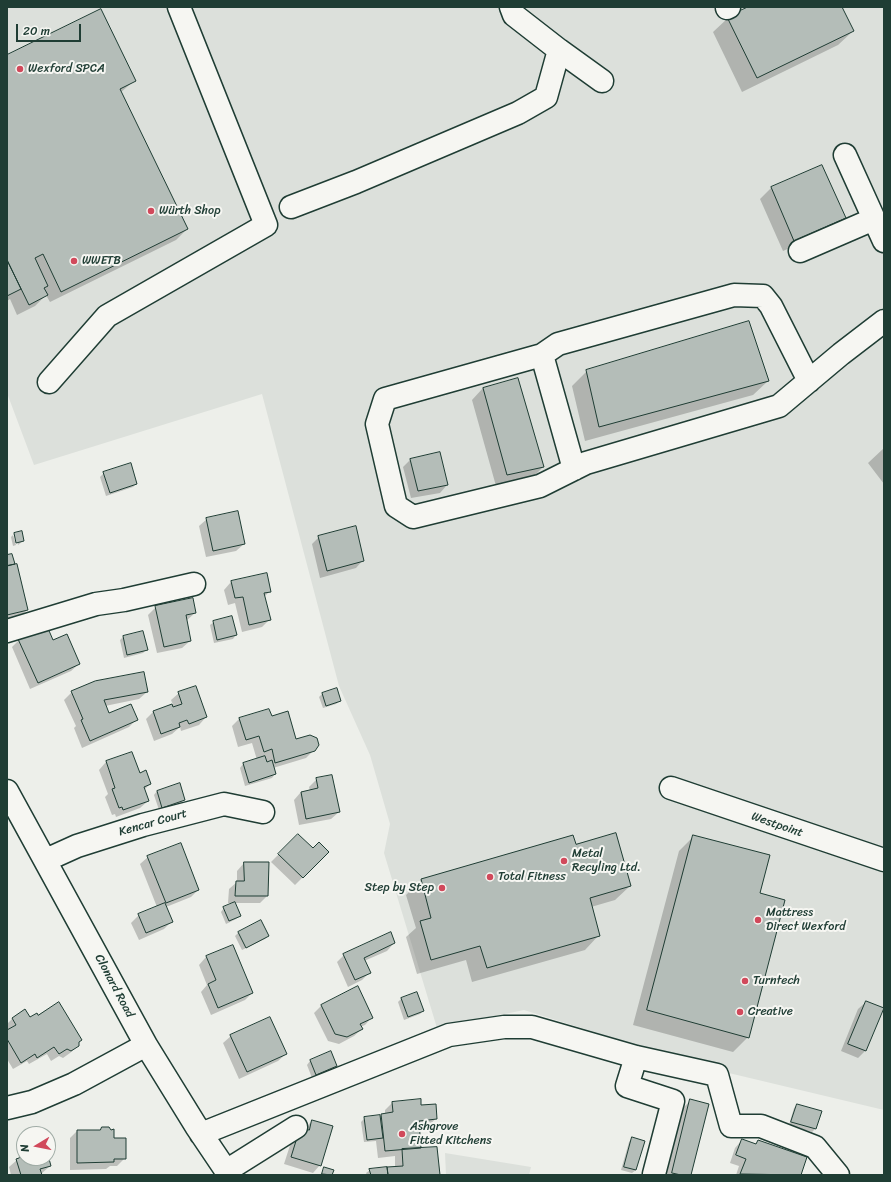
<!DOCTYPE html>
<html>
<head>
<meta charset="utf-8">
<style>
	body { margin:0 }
	#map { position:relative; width:891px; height:1182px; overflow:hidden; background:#edefea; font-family:Sriracha,sans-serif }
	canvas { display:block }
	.frame { position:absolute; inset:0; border:8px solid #1f3d34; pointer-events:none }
	.north { position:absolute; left:16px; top:1126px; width:40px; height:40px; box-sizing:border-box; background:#f6f6f2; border:1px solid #a0aca6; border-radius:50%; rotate:260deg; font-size:11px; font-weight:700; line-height:16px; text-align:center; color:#1f3d34 }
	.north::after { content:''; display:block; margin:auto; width:14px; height:18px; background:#d1495b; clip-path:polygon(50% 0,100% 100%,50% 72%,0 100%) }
	.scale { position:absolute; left:16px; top:24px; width:65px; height:18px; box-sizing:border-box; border:2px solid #1f3d34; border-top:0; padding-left:5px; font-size:12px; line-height:14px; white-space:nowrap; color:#1f3d34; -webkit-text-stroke:3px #f6f6f2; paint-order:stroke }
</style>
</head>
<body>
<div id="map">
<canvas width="891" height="1182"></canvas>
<div class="frame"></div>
<div class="north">N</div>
<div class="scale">20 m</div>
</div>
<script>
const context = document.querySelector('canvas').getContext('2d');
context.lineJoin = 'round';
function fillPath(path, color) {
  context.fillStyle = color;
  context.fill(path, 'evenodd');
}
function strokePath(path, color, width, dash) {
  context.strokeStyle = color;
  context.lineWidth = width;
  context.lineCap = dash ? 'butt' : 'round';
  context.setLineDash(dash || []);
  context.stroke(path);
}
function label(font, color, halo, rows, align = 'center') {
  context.font = font + ' Sriracha,sans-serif';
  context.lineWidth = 4;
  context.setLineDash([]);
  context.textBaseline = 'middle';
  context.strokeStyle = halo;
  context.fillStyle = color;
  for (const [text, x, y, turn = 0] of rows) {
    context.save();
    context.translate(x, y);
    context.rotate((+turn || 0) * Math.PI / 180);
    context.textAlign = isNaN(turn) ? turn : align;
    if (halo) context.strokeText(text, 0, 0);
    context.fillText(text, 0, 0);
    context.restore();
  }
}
const built = new Path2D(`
	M7 7H884V1110L712 1069 524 1010 437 1028 384 853 390 824 370 755 339 686 262 394 34 465 7 393Z
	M445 1153 531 1167 529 1175H446Z`);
const shadow = new Path2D(`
	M750 7H841L853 31 838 45 742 92 713 32 728 18Z
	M7 56 135 80 120 93 187 229 176 240 50 302 46 295 35 306 17 315 10 299 7 301Z
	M822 166 844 218 833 229 783 251 760 199 771 188Z
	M587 371 768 381 753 395 585 441 572 386Z
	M483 388 543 467 532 478 496 486 472 400Z
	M884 448V484L868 463Z
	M439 453 447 485 440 493 411 498 403 467 410 460Z
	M104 473 136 484 133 487 106 496 100 477Z
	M207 519 244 544 236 551 206 557 199 526Z
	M15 533 23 541 18 545 16 535H13L16 545 13 546 11 537Z
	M319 537 363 560 356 568 320 578 312 544Z
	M7 556 14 564 11 566 27 610 20 617 7 620Z
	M231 582 270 591 264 597 269 620 262 627 242 632 235 603 228 605 224 590Z
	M156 607 195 613 186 621 190 641 182 648 157 653 148 615Z
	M214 622 236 635 233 639 214 643 210 625Z
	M142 632 146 650 143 653 124 658 120 640 123 637Z
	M19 640 53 642 79 664 71 671 30 689 12 647Z
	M72 692H147L139 699 105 706 109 715 137 719 129 727 82 748 74 728 76 726 64 700Z
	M179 693 206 717 199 725 181 731 180 727 172 734 154 741 146 719 153 712 173 705 171 700Z
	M322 694 340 701 336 704 323 708 319 697Z
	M271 717 295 740 314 750 306 758 273 768 275 774 272 778 245 786 240 768 243 764 257 760 252 743 238 747 232 726 239 719Z
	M132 753 140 774 150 784 144 790 148 801 140 808 116 817 115 814 112 815 105 797 108 794 99 770 106 762Z
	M317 779 339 812 331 819 299 825 294 800 301 792 310 791 309 787Z
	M179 785 184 800 180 804 159 810 154 795 157 791Z
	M298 835 312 849 328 852 295 885 271 862Z
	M694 836 759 894 748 1037 733 1052 633 1025 679 851Z
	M573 837 575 845 630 886 615 900 591 907 599 935 585 950 472 982 466 960 417 974 406 937 416 928 406 895 421 880Z
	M148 857 198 890 191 897 166 907 172 921 164 929 139 940 131 923 139 915 157 907 140 864Z
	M244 863 267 896 260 903H228L229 889 237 882V871Z
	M224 908 240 916 236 919 226 924 221 912Z
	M261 922 268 936 265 939 242 950 235 936 238 933Z
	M394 943 387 951 364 961 369 973 362 980 348 987 337 962 344 955Z
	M232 946 252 993 245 1000 211 1015 201 992 207 985 199 965 206 957Z
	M402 998 423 1011 420 1014 404 1020 398 1002Z
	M866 1002 883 1009 865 1051 858 1058 841 1051 858 1009Z
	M321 1006 372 1017 365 1025 360 1027 362 1029 354 1036 339 1044 328 1041 314 1013Z
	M13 1018 29 1019 78 1046 70 1053 63 1058 59 1056 51 1061 47 1054 29 1064 27 1061 13 1069 7 1059V1032L8 1031 7 1024Z
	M231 1036 286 1054 278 1061 239 1079 223 1043Z
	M310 1061 336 1066 333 1069 312 1078 307 1065Z
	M691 1100 689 1175H666L683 1108Z
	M392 1103 421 1106 436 1118 429 1126 418 1127 420 1149 439 1175H367L366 1173 370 1170 395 1167V1156L378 1158 376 1141 364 1142 361 1122 365 1118 380 1116 385 1114V1110Z
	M797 1105 815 1129 812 1132 789 1125 794 1108Z
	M312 1121 320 1165 313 1173 284 1164 293 1136 305 1128Z
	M77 1131 113 1139 125 1158 117 1166H110L106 1169 70 1170V1138Z
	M632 1138 636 1170 632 1173 621 1170 629 1142Z
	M742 1140 755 1145 758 1141 806 1158 800 1175H736L739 1166 730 1163 735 1148Z
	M24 1158H48L50 1166 41 1174V1175H11L9 1167 17 1160Z
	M325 1168 332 1171 331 1175H320Z`);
const building = new Path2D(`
	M748 7H842L854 31 757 78 727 17Z
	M101 9 136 81 120 89 188 229 61 292 43 254 35 258 48 286 44 288 48 295 29 305 7 260V55Z
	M822 165 846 218 794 241 771 187Z
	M7 260 21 289 7 296Z
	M749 321 769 381 599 427 586 370Z
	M518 378 544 467 507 475 483 388Z
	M440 452 448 485 418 491 410 459Z
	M131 463 137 484 110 493 103 472Z
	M238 511 245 544 213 551 206 518Z
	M356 526 364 561 327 571 318 536Z
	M22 531 24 541 16 543 14 533Z
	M12 554 15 564 7 566V555Z
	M17 564 28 610 7 615V566Z
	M267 573 271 592 264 593 271 620 249 625 243 597 235 598 231 581Z
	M193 598 196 613 186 615 191 641 164 647 155 606Z
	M232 616 237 635 217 640 213 621Z
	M47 626 53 640 67 634 80 664 38 683 18 639Z
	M143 631 148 650 127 655 123 636Z
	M144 672 148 692 104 700 109 713 131 704 138 720 90 741 81 720 83 719 71 691 95 681Z
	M196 686 207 717 189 724 187 720 179 723 180 727 161 734 153 711 172 704 173 707 182 704 178 692Z
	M337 688 341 701 326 706 322 693Z
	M269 709 272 716 288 711 296 739 310 735 317 738 319 745 315 751 275 763 272 749 264 752 259 736 246 740 239 718Z
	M132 752 140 773 146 770 151 784 144 787 149 801 123 810 122 807 119 808 112 789 115 788 106 761Z
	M265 756 267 762 272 760 276 774 249 783 243 763Z
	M332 775 340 812 306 819 301 792 318 788 316 778Z
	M180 783 185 800 162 808 157 791Z
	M616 833 631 886 590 898 600 936 487 968 480 946 431 960 420 921 431 918 421 879 573 835 576 844Z
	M298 834 313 848 319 842 329 852 303 878 278 854Z
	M693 835 770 855 760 893 785 900 749 1038 647 1010Z
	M181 843 199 890 166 903 147 856Z
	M244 862H269L268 896H235L236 881H244Z
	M235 902 241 916 229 921 223 907Z
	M165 903 173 922 146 933 138 914Z
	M261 920 269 936 246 948 238 932Z
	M391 932 395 943 364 958 371 973 355 980 343 954Z
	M233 945 253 993 218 1008 208 984 216 980 206 956Z
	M358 986 373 1018 360 1024 363 1029 347 1037 335 1034 321 1005Z
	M417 992 424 1011 408 1017 401 998Z
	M866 1001 884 1008 866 1051 848 1044Z
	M59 1002 82 1040 79 1042V1046L71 1051 67 1049 59 1054 54 1047 37 1058 35 1054 21 1063 7 1039V1030L16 1025 12 1018 25 1009 30 1017 37 1013 38 1015Z
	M270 1017 287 1054 247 1072 230 1035Z
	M331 1051 337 1066 316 1075 310 1060Z
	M421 1099V1105L436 1104 437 1119 419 1121 421 1148 385 1151 381 1114 393 1112 392 1102Z
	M690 1099 709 1104 691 1175H681L672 1173Z
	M797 1104 822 1111 816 1129 791 1122Z
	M380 1115 383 1138 367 1140 364 1117Z
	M312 1120 333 1126 321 1166 291 1157 300 1128 309 1130Z
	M102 1127H109L111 1130 114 1129V1138H126V1159H114V1162L77 1163V1130H100Z
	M632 1137 645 1141 636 1170 624 1167Z
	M742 1139 756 1144 758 1140 807 1157 801 1175 740 1174 746 1159 736 1155Z
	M437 1147 440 1175H388L387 1167 403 1166 402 1149Z
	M20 1155H24V1158H48V1155L51 1166 40 1169 42 1175H21L16 1159 19 1158Z
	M324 1167 334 1170 332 1175 322 1174Z
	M387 1167 388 1175H371L369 1169Z`);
const minor = new Path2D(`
	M511 7 514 15 559 50 602 81
	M727 8 729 7
	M845 155 884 241
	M291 207 356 182 518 113 546 97 559 50
	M800 251 874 219
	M542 355 574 469
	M809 381 771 306 763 296 734 295 558 344 542 355 385 399 377 424 396 506 413 517 540 486 586 463 779 406 841 354 884 321
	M49 382 107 316 266 225 179 7
	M7 631 96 604 124 600 194 584
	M671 788 884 860
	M7 791 146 1045 196 1126 229 1175
	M46 860 77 846 143 825 224 804 263 812
	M636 1057 627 1086 673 1101 654 1174
	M7 1108 32 1102 74 1084 146 1045
	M201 1134 449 1035 504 1027H532L636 1057 717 1075 731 1126H761L815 1147 838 1175
	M226 1171 296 1127`);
const markers = [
	[20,69,4,"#d1495b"],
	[151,211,4,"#d1495b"],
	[74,261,4,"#d1495b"],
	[564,861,4,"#d1495b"],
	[490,877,4,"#d1495b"],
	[442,888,4,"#d1495b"],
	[758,920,4,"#d1495b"],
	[745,981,4,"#d1495b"],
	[740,1012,4,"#d1495b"],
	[402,1134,4,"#d1495b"]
];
const poiNames = [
	["Wexford SPCA",28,69],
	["Würth Shop",159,211],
	["WWETB",82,261],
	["Metal",572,854],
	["Recyling Ltd.",572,868],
	["Total Fitness",498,877],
	["Step by Step",434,888,"right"],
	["Mattress",766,913],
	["Direct Wexford",766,927],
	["Turntech",753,981],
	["Creative",748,1012],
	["Ashgrove",410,1127],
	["Fitted Kitchens",410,1141]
];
const streetNames = [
	["Kencar Court",153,823,-16],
	["Westpoint",777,825,19],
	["Clonard Road",114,986,62]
];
fillPath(built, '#dce0db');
fillPath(shadow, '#0003');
fillPath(building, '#b4bdb8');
strokePath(building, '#1f3d34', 1);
strokePath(minor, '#1f3d34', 25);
strokePath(minor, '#f6f6f2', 22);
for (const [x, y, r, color] of markers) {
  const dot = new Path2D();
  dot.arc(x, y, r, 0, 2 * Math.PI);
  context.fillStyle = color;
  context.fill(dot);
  strokePath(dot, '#f6f6f2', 1.5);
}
label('12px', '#1f3d34', '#f6f6f2', poiNames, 'left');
label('12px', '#1f3d34', '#f6f6f2', streetNames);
</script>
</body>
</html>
